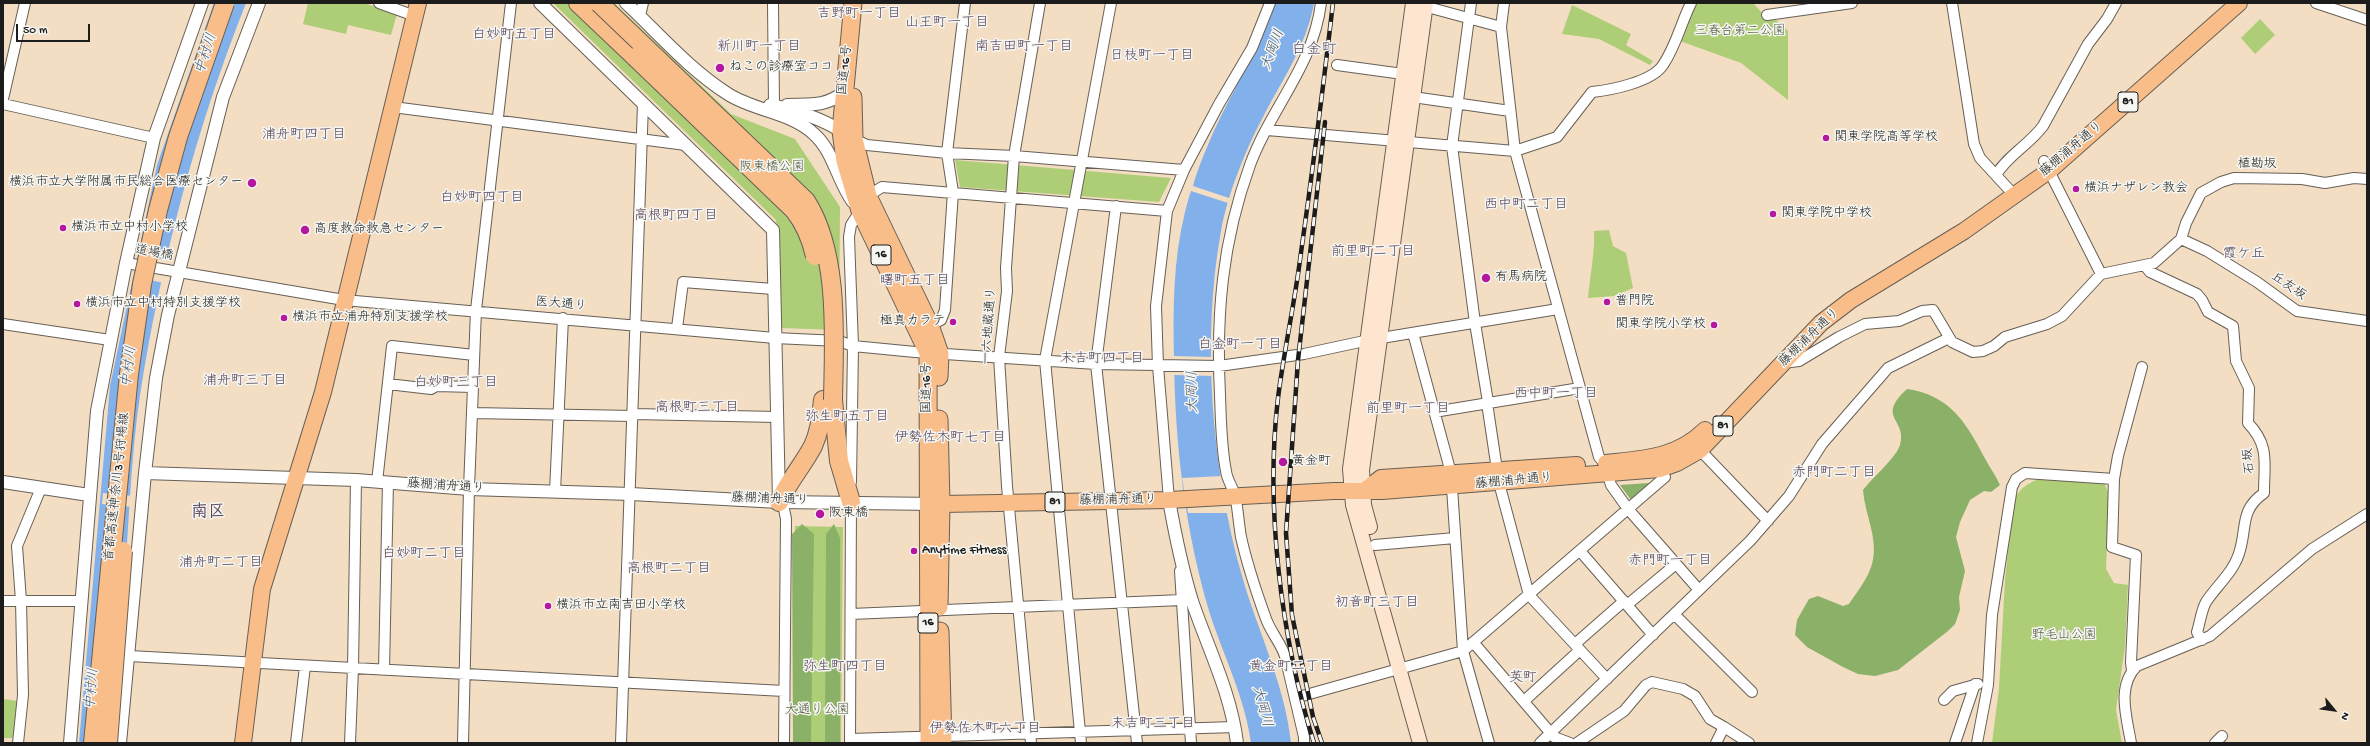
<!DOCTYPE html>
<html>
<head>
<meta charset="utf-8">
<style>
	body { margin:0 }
	#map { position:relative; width:2370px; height:746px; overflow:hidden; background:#f3ddc3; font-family:"Gochi Hand",sans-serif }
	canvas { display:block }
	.frame { position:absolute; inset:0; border:4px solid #1c1c1c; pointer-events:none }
	.north { position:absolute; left:2314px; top:690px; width:40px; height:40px; -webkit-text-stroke:3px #f6f6f2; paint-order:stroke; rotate:119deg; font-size:11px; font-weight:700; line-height:16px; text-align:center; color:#1c1c1c }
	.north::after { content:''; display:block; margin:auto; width:14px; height:18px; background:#1c1c1c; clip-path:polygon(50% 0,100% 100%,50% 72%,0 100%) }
	.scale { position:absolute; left:16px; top:24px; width:74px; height:18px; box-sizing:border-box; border:2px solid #1c1c1c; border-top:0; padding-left:5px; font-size:12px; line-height:14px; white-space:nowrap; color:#1c1c1c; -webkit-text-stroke:3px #f6f6f2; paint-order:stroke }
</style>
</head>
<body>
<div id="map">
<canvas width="2370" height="746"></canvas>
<div class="frame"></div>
<div class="north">N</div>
<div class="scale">50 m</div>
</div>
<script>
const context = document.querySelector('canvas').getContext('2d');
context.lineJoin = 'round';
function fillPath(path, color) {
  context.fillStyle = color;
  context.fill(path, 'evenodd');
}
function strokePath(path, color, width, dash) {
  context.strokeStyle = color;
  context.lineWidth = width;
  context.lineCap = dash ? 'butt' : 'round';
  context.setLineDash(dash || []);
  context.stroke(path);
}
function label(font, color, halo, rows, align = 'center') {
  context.font = font + ' "Gochi Hand","Klee One",sans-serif';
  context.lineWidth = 3;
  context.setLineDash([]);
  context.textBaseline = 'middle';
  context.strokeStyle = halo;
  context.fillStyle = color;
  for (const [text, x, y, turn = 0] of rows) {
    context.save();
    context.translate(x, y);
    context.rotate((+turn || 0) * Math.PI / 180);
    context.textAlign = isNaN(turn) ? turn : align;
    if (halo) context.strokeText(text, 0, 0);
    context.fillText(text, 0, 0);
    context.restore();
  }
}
const green = new Path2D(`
	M308 3H364L397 14 391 35 348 25 346 34 303 24Z
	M553 3H614L731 114 795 139 840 207 839 330 781 328 776 220Z
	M1696 3H1753L1767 18 1772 16 1788 31V100L1741 63 1680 41Z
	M1572 5 1631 34 1626 45 1653 61 1650 65 1599 39 1562 34Z
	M2260 19 2275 35 2255 54 2241 38Z
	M955 160 1171 178 1159 202 960 187Z
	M1609 230 1613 246 1626 253 1633 288 1614 296 1588 298C1590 275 1595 253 1594 231Z
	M2050 474 2103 480 2109 495 2106 569 2114 583 2128 585 2125 646 2116 710 2122 743H1992L1999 688 2005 580 2013 504C2019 485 2032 482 2050 474Z
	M795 526 843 527 841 743H793Z
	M3 699 18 701 15 738H3Z`);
const forest = new Path2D(`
	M1907 389C1948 395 1965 420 1983 455 1988 465 1995 474 2000 485L1991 492 1984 491 1970 500 1960 522 1956 537 1965 571 1959 597 1960 610 1955 624 1948 631 1898 670 1875 676 1858 674 1843 667 1807 647 1795 635 1797 620 1809 599 1818 596 1843 606 1849 604C1870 574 1880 562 1870 524 1867 512 1864 502 1863 490 1872 478 1896 458 1900 445 1908 419 1875 418 1907 389Z
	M1649 483 1650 486 1631 500 1620 485Z
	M802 524 814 534 811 743H793L792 534Z
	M834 524 840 538V743H825L826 534Z`);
const water = new Path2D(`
	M214 3H246C196 129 161 261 140 395 130 462 129 531 123 599 119 647 112 695 107 743H79L110 386 157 165Z
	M1275 3H1314C1306 47 1282 80 1262 119 1245 151 1227 196 1221 231 1201 340 1212 471 1242 576 1258 632 1285 685 1291 743H1251C1245 698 1224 657 1210 614 1185 531 1175 445 1174 358 1173 309 1173 261 1185 212 1196 168 1215 126 1236 87 1250 58 1267 34 1275 3Z`);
const pier = new Path2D(`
	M1198 166 1193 186 1232 199 1231 204 1191 191 1184 208Z
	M145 255 169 261 164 283 140 278Z
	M1173 356 1213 357 1214 376 1173 375Z
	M1222 476 1229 513H1188L1182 478Z
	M103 493 133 496 132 507 102 504Z`);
const minor = new Path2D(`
	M379 3 415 16
	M773 3 774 106
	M1471 3 1452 146 1475 323 1488 402
	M1504 3 1501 27 1515 151 1599 457 1604 463 1611 485 1628 509 1699 590
	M1952 3 1974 144 1980 158 2015 196
	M2316 3 2367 20
	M1420 5 1501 27
	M1767 15 1852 3
	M640 16 643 3
	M1337 65 1403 74
	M1413 97 1510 111
	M3 99 25 3
	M3 104 154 138
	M393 107 686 145
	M1267 130 1515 151 1557 137 1592 92C1611 90 1652 82 1663 65 1676 46 1681 23 1691 3
	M854 139 867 145 947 153 1014 156 1184 170
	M2044 161 2101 274
	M1996 175C2008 155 2029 145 2043 126L2088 44 2107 19 2116 3
	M868 196 882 187 1167 211
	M1116 206 1096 364 1137 743
	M2181 239 2207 251 2257 282 2297 311 2367 321
	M126 263 344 300 775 338 839 341 853 346 915 352 1096 364 1219 366 1304 354 1369 340 1558 309
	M2145 266 2150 272 2197 294 2202 300 2208 312 2233 326 2236 361 2249 388 2248 423C2270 446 2264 463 2264 493 2240 510 2247 526 2240 550 2235 571 2217 585 2206 602 2201 611 2200 623 2197 632L2202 640
	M3 324 110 340
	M930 325 941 320 945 310 953 192 947 153 965 3
	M677 328 683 282 773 289
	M1413 333 1451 473 1463 651 1489 743
	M1783 363 1799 361 1839 337 1865 324 1899 321 1922 311 1933 310 1952 342 1973 352 1983 351 1994 346 2005 337 2047 324 2062 316 2101 274 2154 263 2181 239 2186 223 2201 193 2221 182 2234 178 2302 179 2325 183 2354 178 2367 179
	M388 384 431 389 436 386 473 387
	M1487 403 1499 483 1529 595 1607 679
	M1434 412 1580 388
	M472 413 634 416
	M634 414 777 417
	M1700 450 1768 521
	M377 482 392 346 474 355
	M851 482 853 346 849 237 851 225 860 211
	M555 492 563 318
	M1169 500 1158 366 1156 306 1167 211 1184 170 1219 104 1252 48 1270 3
	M779 502 784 509 786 519 784 743
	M1375 545 1455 538
	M1580 551 1653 635
	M1180 571 1191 743
	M3 601H82
	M1627 605 1676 564
	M851 614 1182 600 1192 601
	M1674 614 1752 692
	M1473 642 1554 737 1570 743
	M1575 644 1624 601
	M129 656 784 691
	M384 670 388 482
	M2132 671 2131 662 2136 555 2112 547 2114 479 2118 456 2142 367
	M1295 698 1463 651 1665 477
	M1944 700 1953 691 1978 684
	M1524 701 1580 650
	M851 739 1235 727
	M18 743 23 695 21 601 17 546 41 488
	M296 743 305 666
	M350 743 353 668 356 480
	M463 743 469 489 476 310 511 3
	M621 743 643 103
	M850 743 851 498
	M1031 743 1007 486 999 357 1007 291 1006 268 1014 156 1040 3
	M1081 743 1045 360 1111 3
	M1304 743V737L1285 656C1280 641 1270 632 1265 616 1256 591 1247 564 1241 537 1239 525 1238 512 1236 500 1235 490 1227 481 1226 471 1221 446 1221 420 1220 395 1216 315 1222 242 1250 165 1271 107 1313 67 1321 3
	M1540 743 1750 541 1789 496 1822 444 1888 368 1949 338
	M1577 743 1624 711 1646 685 1652 682 1683 689 1695 696 1710 719 1724 727
	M1716 743 1724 727 1749 743
	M1955 743 1975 684
	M1977 743 1988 685 1992 615 2012 487 2016 479 2025 473 2114 479
	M2131 743C2127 718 2116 686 2137 666L2210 636 2312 549 2367 514
	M2215 743 2222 736`);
const tertiary = new Path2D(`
	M540 3 773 230 779 500
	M626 3C659 34 690 70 728 94 754 111 791 112 814 134 834 152 837 180 853 202
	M770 105C799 111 820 118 845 133
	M787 105C810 104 824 107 843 93
	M145 473 356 480 469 489 631 494 779 502 936 504
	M3 482 89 495
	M1169 500C1175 534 1182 568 1192 601 1208 648 1231 693 1237 743
	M70 743 97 411 126 263 154 138 202 3
	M120 743 145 473 156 378 168 315 223 97 259 3`);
const secondary = new Path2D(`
	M1413 3 1350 469 1353 505 1420 743
	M1370 527 1364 505 1362 470 1426 3`);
const primary = new Path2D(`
	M1606 463C1643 459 1677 458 1705 430
	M1364 491 1381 478 1577 465
	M941 504 1169 500 1334 491H1382L1660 469 1677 463 1700 450 1821 323 1851 300 1964 231 2050 170 2239 3
	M243 743 262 589 323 392 418 3`);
const trunk = new Path2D(`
	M853 3 841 131 845 161 860 211 928 353 929 743
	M853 97 854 139 868 196 930 325 940 354 939 377
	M939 419 941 504 939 607
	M940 631 943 743`);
const motorway = new Path2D(`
	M578 3 635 57
	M833 400 839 461 851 502
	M779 502C788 482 803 465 813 446 820 431 821 416 823 400`);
const rail = new Path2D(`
	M1314 743C1281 638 1265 507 1278 398 1284 351 1294 306 1300 260 1312 175 1323 89 1333 3
	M1322 743 1313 717 1292 615 1286 533 1298 360 1325 122`);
const motorwayBridge = new Path2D(`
	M599 3 806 201C840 254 834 339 833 400
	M635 57 794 210C805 224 811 238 815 256
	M93 743 129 374 142 284 158 210 178 137 225 3
	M108 743 123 551`);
const markers = [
	[720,68,5,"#b5179e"],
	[1826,138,4,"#b5179e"],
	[252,183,5,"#b5179e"],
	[2076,189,4,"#b5179e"],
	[1773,214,4,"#b5179e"],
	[63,228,4,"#b5179e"],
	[305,230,5,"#b5179e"],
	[1486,278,5,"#b5179e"],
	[1607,302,4,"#b5179e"],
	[77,304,4,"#b5179e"],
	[284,318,4,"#b5179e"],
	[953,322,4,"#b5179e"],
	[1714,325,4,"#b5179e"],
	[1283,462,5,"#b5179e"],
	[820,514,5,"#b5179e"],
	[914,551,4,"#b5179e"],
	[548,606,4,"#b5179e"]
];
const shields = [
	[2128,102,20],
	[881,255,20],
	[1723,426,20],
	[1055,502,20],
	[928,623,20]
];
const shieldNames = [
	["81",2128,102],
	["16",881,255],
	["81",1723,426],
	["81",1055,502],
	["16",928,623]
];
const parkNames = [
	["三春台第二公園",1740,32],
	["阪東橋公園",772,168],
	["野毛山公園",2064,636],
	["大通り公園",817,711]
];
const poiNames = [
	["ねこの診療室ココ",729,68],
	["関東学院高等学校",1834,138],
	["横浜市立大学附属市民総合医療センター",243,183,"right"],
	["横浜ナザレン教会",2084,189],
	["関東学院中学校",1781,214],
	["横浜市立中村小学校",71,228],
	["高度救命救急センター",314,230],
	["有馬病院",1495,278],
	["普門院",1615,302],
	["横浜市立中村特別支援学校",85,304],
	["横浜市立浦舟特別支援学校",292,318],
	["極真カラテ",945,322,"right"],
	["関東学院小学校",1706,325,"right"],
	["黄金町",1292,462],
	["阪東橋",829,514],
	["Anytime Fitness",922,551],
	["横浜市立南吉田小学校",556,606]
];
const streetNames = [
	["国道16号",846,70,-84],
	["藤棚浦舟通り",2072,150,-40],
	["植勘坂",2257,165],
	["道場橋",154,254,10],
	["丘友坂",2288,287,34],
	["医大通り",561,305,5],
	["一六地蔵通り",990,326,-86],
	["藤棚浦舟通り",1810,338,-44],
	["国道16号",928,388,-90],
	["石坂",2250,461,-95],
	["藤棚浦舟通り",1514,482,-5],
	["首都高速神奈川3号狩場線",118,487,-84],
	["藤棚浦舟通り",446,487,4],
	["藤棚浦舟通り",770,500,2],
	["藤棚浦舟通り",1118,501,-1]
];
const neighbourhoodNames = [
	["吉野町一丁目",859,15],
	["山王町一丁目",947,24],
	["白妙町五丁目",514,36],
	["新川町一丁目",759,48],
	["南吉田町一丁目",1024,48],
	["日枝町一丁目",1152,57],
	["浦舟町四丁目",304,136],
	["白妙町四丁目",482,199],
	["西中町二丁目",1526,206],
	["高根町四丁目",676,217],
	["前里町二丁目",1373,253],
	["霞ケ丘",2244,255],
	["曙町五丁目",915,282],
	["白金町一丁目",1240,346],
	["末吉町四丁目",1102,360],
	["浦舟町三丁目",245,382],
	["白妙町三丁目",456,384],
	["西中町一丁目",1556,395],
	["高根町三丁目",697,409],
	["前里町一丁目",1408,410],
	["弥生町五丁目",847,418],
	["伊勢佐木町七丁目",950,439],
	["赤門町二丁目",1834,474],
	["白妙町二丁目",424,555],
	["赤門町一丁目",1670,562],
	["浦舟町二丁目",221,564],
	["高根町二丁目",669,570],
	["初音町三丁目",1377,604],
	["弥生町四丁目",845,668],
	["黄金町二丁目",1291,668],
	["英町",1523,679],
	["末吉町三丁目",1153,725],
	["伊勢佐木町六丁目",985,730]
];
const waterNames = [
	["大岡川",1274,50,-70],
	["中村川",207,54,-72],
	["中村川",130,367,-82],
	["大岡川",1194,392,-91],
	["中村川",93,689,-85],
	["大岡川",1261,707,75]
];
const quarterNames = [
	["白金町",1314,51]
];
const districtNames = [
	["南区",208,513]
];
fillPath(green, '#adce76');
fillPath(forest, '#8ab167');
fillPath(water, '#81b0eb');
fillPath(pier, '#f3ddc3');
strokePath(minor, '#676056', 12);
strokePath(tertiary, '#676056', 14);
strokePath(secondary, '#676056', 16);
strokePath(primary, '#676056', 18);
strokePath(trunk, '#676056', 19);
strokePath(motorway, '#676056', 20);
strokePath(minor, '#fff', 10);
strokePath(tertiary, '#fff', 12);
strokePath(secondary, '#fde5d0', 14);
strokePath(primary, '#f9bd89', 16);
strokePath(trunk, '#f9bd89', 17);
strokePath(motorway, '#f9bd89', 18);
strokePath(rail, '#1c1c1c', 4.5);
strokePath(rail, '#f6f6f2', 3, [9]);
strokePath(motorwayBridge, '#676056', 20, []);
strokePath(motorwayBridge, '#f9bd89', 18);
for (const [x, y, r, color] of markers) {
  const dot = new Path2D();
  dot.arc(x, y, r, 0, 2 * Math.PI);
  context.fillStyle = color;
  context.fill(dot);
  strokePath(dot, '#f6f6f2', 1.5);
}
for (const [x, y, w] of shields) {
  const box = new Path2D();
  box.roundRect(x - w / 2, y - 10, w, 20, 3);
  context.fillStyle = '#f6f6f2';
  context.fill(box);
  strokePath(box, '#1c1c1c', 1);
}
label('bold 12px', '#1c1c1c', null, shieldNames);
label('13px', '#4f5a3c', '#f6f6f2', parkNames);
label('13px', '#1c1c1c', '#f6f6f2', poiNames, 'left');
label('13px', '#1c1c1c', '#f6f6f2', streetNames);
label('14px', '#59465c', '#f6f6f2', neighbourhoodNames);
label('italic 14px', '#44576f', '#f6f6f2', waterNames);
label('15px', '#59465c', '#f6f6f2', quarterNames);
label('bold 17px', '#59465c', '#f6f6f2', districtNames);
</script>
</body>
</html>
